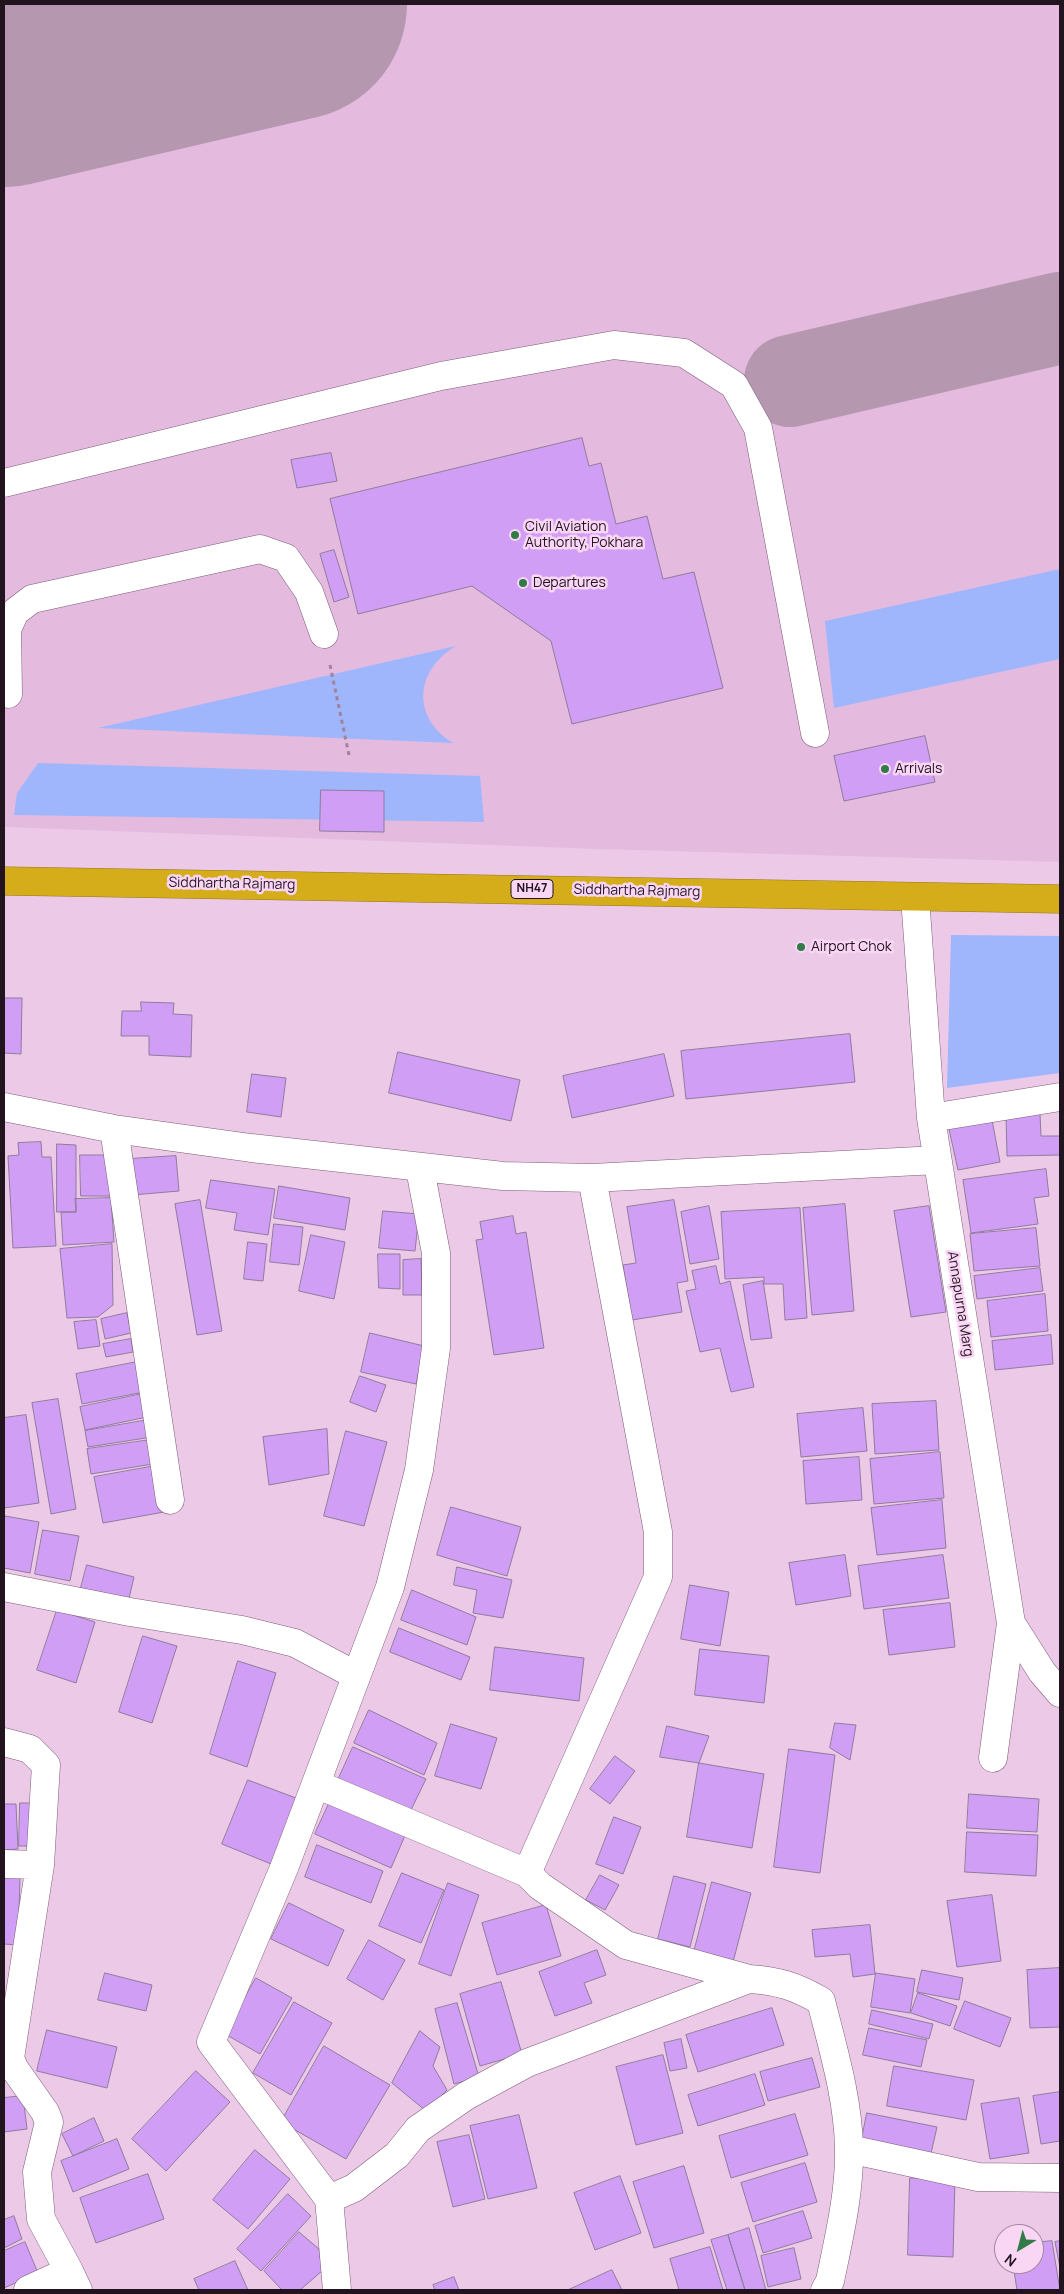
<!DOCTYPE html>
<html>
<head>
<meta charset="utf-8">
<style>
	body { margin:0 }
	#map { position:relative; width:1064px; height:2294px; overflow:hidden; background:#edc9e8; font-family:Manrope,sans-serif }
	canvas { display:block }
	.frame { position:absolute; inset:0; border:5px solid #21141f; pointer-events:none }
	.north { position:absolute; left:994px; top:2224px; width:50px; height:50px; box-sizing:border-box; background:#fad6f5; border:1px solid #a3889f; border-radius:50%; rotate:217deg; font-size:14px; font-weight:700; line-height:20px; text-align:center; color:#21141f }
	.north::after { content:''; display:block; margin:auto; width:18px; height:22px; background:#327a47; clip-path:polygon(50% 0,100% 100%,50% 72%,0 100%) }
</style>
</head>
<body>
<div id="map">
<canvas width="1064" height="2294"></canvas>
<div class="frame"></div>
<div class="north">N</div>
</div>
<script>
const context = document.querySelector('canvas').getContext('2d');
context.lineJoin = 'round';
function fillPath(path, color) {
  context.fillStyle = color;
  context.fill(path, 'evenodd');
}
function strokePath(path, color, width, dash) {
  context.strokeStyle = color;
  context.lineWidth = width;
  context.lineCap = dash ? 'butt' : 'round';
  context.setLineDash(dash || []);
  context.stroke(path);
}
function label(font, color, halo, rows, align = 'center') {
  context.font = font + ' Manrope,sans-serif';
  context.lineWidth = 5;
  context.setLineDash([]);
  context.textBaseline = 'middle';
  context.strokeStyle = halo;
  context.fillStyle = color;
  for (const [text, x, y, turn = 0] of rows) {
    context.save();
    context.translate(x, y);
    context.rotate((+turn || 0) * Math.PI / 180);
    context.textAlign = isNaN(turn) ? turn : align;
    if (halo) context.strokeText(text, 0, 0);
    context.fillText(text, 0, 0);
    context.restore();
  }
}
const built = new Path2D(`
	M4 4H1060V862L597 849 4 827Z`);
const green = new Path2D(`
	M1060 569V659L834 708 825 621Z
	M456 646C415 670 411 717 453 743L98 728Z
	M38 763 480 776 484 822 14 815 17 793Z
	M951 935 1060 936V1073L947 1088Z`);
const taxiway = new Path2D(`
	M790 381 1060 318`);
const runway = new Path2D(`
	M4 71 291 4`);
const building = new Path2D(`
	M582 438 589 466 601 463 616 524 647 516 663 579 694 572 723 688 572 724 551 641 472 586 358 614 330 499Z
	M331 453 337 481 297 488 291 460Z
	M334 550 349 597 334 602 320 554Z
	M925 736 935 782 844 801 834 756Z
	M321 790 384 791V832L320 831Z
	M4 998H22L21 1054 4 1053Z
	M141 1002 174 1003 173 1014 192 1015 191 1057 149 1055V1036H121L122 1011H141Z
	M850 1034 855 1082 686 1099 681 1051Z
	M398 1052 520 1080 511 1121 389 1093Z
	M664 1054 674 1096 572 1118 563 1076Z
	M252 1074 286 1078 281 1117 247 1112Z
	M1040 1114 1041 1136H1060V1155L1007 1156 1006 1115Z
	M992 1120 1000 1162 958 1170 949 1129Z
	M41 1142 42 1157H51L56 1246 13 1248 8 1156 19 1155 18 1143Z
	M57 1144 76 1145V1212H57Z
	M80 1155H115V1196H81Z
	M176 1156 179 1191 132 1195 129 1159Z
	M1046 1169 1049 1196 1034 1198 1038 1224 971 1233 963 1180Z
	M211 1180 275 1189 268 1235 234 1230 237 1213 206 1208Z
	M279 1186 350 1198 345 1230 274 1218Z
	M111 1198 114 1242 63 1245 61 1212H76L75 1199Z
	M200 1200 222 1331 197 1335 175 1204Z
	M674 1200 688 1281 677 1283 682 1312 632 1320 623 1265 636 1263 627 1207Z
	M845 1204 854 1311 812 1315 803 1208Z
	M709 1206 719 1259 690 1264 681 1212Z
	M929 1206 946 1312 911 1317 894 1211Z
	M800 1208 807 1318 785 1320 783 1284H764V1277L725 1279 721 1212Z
	M383 1211 419 1214 415 1251 379 1248Z
	M513 1216 516 1234 526 1232 544 1348 494 1355 476 1240 483 1239 480 1222Z
	M274 1224 303 1227 299 1265 270 1262Z
	M1036 1228 1040 1266 974 1271 970 1234Z
	M311 1235 345 1242 334 1299 299 1291Z
	M248 1242 267 1244 263 1281 244 1279Z
	M112 1244 113 1305 98 1317 67 1318 60 1249Z
	M378 1254H400V1289L379 1288Z
	M421 1259 422 1295H403V1260Z
	M716 1266 720 1284 730 1281 754 1387 731 1392 720 1348 700 1352 686 1291 696 1289 692 1271Z
	M1040 1268 1043 1291 977 1299 974 1276Z
	M763 1281 772 1338 751 1340 743 1285Z
	M1045 1294 1048 1331 991 1337 987 1301Z
	M127 1313 131 1333 105 1339 101 1319Z
	M96 1320 100 1346 78 1349 74 1322Z
	M370 1333 424 1346 416 1384 361 1372Z
	M1051 1335 1053 1364 995 1370 992 1341Z
	M131 1339 133 1352 106 1357 103 1344Z
	M137 1362 144 1392 82 1404 76 1374Z
	M360 1376 386 1385 376 1412 350 1402Z
	M142 1394 147 1417 85 1430 80 1407Z
	M58 1399 76 1509 51 1514 32 1403Z
	M936 1401 939 1450 875 1454 872 1404Z
	M863 1408 867 1451 801 1457 797 1414Z
	M26 1415 39 1503 4 1508V1418Z
	M148 1420 152 1437 88 1447 85 1431Z
	M327 1429 329 1474 269 1485 263 1437Z
	M346 1431 387 1442 364 1526 324 1516Z
	M150 1440 153 1464 91 1474 87 1449Z
	M940 1452 944 1498 874 1504 870 1459Z
	M859 1457 862 1500 806 1504 803 1461Z
	M155 1466 164 1512 103 1523 94 1477Z
	M942 1500 946 1548 877 1555 871 1508Z
	M451 1507 521 1527 507 1576 437 1555Z
	M5 1516 39 1522 30 1573 4 1568Z
	M43 1530 79 1536 70 1581 35 1574Z
	M845 1555 851 1596 796 1605 789 1563Z
	M943 1555 949 1598 864 1609 858 1566Z
	M87 1565 134 1577 127 1607 79 1595Z
	M457 1567 512 1580 503 1618 473 1613 477 1590 454 1585Z
	M690 1585 729 1592 720 1646 681 1639Z
	M412 1590 476 1617 467 1645 401 1620Z
	M950 1603 955 1647 889 1655 883 1610Z
	M57 1610 95 1622 76 1683 37 1670Z
	M399 1628 470 1657 461 1680 390 1652Z
	M143 1636 177 1646 152 1723 119 1712Z
	M495 1647 584 1658 579 1701 490 1690Z
	M700 1649 769 1656 764 1703 695 1695Z
	M238 1661 276 1673 247 1767 210 1754Z
	M369 1710 437 1743 424 1775 354 1743Z
	M835 1723 856 1725 850 1760 830 1748Z
	M451 1724 497 1738 481 1789 435 1776Z
	M667 1726 709 1736 699 1763 660 1757Z
	M353 1747 426 1779 410 1812 338 1780Z
	M789 1749 835 1755 820 1873 774 1867Z
	M615 1756 635 1771 610 1804 590 1789Z
	M699 1763 764 1774 752 1848 687 1837Z
	M248 1780 296 1798 271 1864 222 1844Z
	M969 1794 1039 1799 1037 1832 967 1828Z
	M332 1797 407 1831 391 1868 315 1834Z
	M20 1803H37L36 1846H19Z
	M4 1804H16L18 1849 4 1850Z
	M614 1817 641 1827 623 1874 596 1864Z
	M967 1832 1038 1835 1036 1876 965 1872Z
	M317 1845 383 1871 371 1903 305 1877Z
	M402 1873 444 1890 421 1943 379 1926Z
	M600 1875 619 1885 605 1910 586 1900Z
	M4 1876 20 1877 18 1945 4 1944Z
	M674 1876 706 1884 690 1947 658 1939Z
	M712 1882 751 1893 732 1966 693 1956Z
	M448 1883 479 1895 451 1976 419 1964Z
	M992 1895 1001 1961 957 1967 947 1901Z
	M289 1903 344 1930 328 1966 271 1939Z
	M546 1905 561 1956 497 1975 482 1923Z
	M870 1925 875 1974 853 1977 850 1954 815 1957 812 1930Z
	M369 1940 405 1960 383 2000 347 1979Z
	M597 1950 606 1975 584 1983 592 2003 555 2016 539 1972Z
	M1060 1968V2027L1030 2028 1027 1970Z
	M922 1970 963 1978 959 2000 917 1992Z
	M105 1973 152 1985 146 2011 98 2000Z
	M876 1973 915 1979 910 2013 871 2007Z
	M256 1978 292 1998 260 2054 225 2034Z
	M501 1982 522 2054 480 2066 460 1994Z
	M918 1993 957 2006 950 2026 911 2013Z
	M965 2001 1011 2018 1000 2047 954 2029Z
	M294 2002 332 2023 291 2095 253 2073Z
	M457 2003 479 2077 454 2084 435 2009Z
	M772 2008 784 2045 698 2072 686 2035Z
	M872 2010 933 2024 929 2039 869 2024Z
	M869 2028 927 2040 921 2067 863 2055Z
	M47 2030 117 2047 107 2088 37 2071Z
	M420 2031 440 2047 433 2066 447 2090 426 2111 392 2083Z
	M681 2039 687 2068 670 2071 664 2043Z
	M324 2046 390 2085 346 2159 281 2122Z
	M663 2055 683 2133 636 2145 616 2067Z
	M812 2058 820 2087 768 2101 760 2072Z
	M894 2066 974 2080 966 2120 887 2106Z
	M196 2071 230 2102 166 2171 132 2139Z
	M755 2074 765 2105 698 2126 688 2095Z
	M1060 2092V2141L1041 2144 1033 2096Z
	M23 2096 27 2129 4 2132V2098Z
	M1019 2098 1029 2153 990 2159 981 2104Z
	M867 2113 937 2127 930 2158 861 2144Z
	M795 2114 808 2155 731 2178 719 2136Z
	M519 2115 537 2188 488 2199 470 2126Z
	M94 2118 104 2141 73 2156 62 2134Z
	M469 2135 485 2199 453 2207 437 2142Z
	M117 2139 129 2169 73 2192 61 2161Z
	M255 2150 290 2179 248 2229 213 2200Z
	M805 2163 817 2202 753 2222 741 2183Z
	M684 2166 704 2233 654 2248 633 2182Z
	M148 2174 164 2219 96 2243 80 2198Z
	M620 2176 641 2233 595 2250 574 2193Z
	M910 2178 955 2179 953 2257 908 2255Z
	M288 2194 311 2216 261 2271 237 2249Z
	M803 2211 812 2238 763 2253 755 2226Z
	M14 2216 22 2239 4 2248V2220Z
	M749 2228 766 2290H745L728 2235Z
	M299 2232 319 2249 322 2271 300 2290H282L264 2271Z
	M728 2235 745 2290H727L711 2240Z
	M1052 2241 1060 2290H1017L1013 2264H1034V2243Z
	M1060 2241V2268L1055 2242Z
	M25 2242 38 2273 4 2288V2251Z
	M710 2247 723 2290H679L670 2259Z
	M794 2248 801 2279 768 2287 761 2256Z
	M235 2261 248 2290H199L194 2279Z
	M612 2270 622 2290H568Z
	M454 2277 459 2290H435L433 2285Z`);
const path = new Path2D(`
	M330 665 349 755`);
const minor = new Path2D(`
	M4 483 441 376 614 345 684 353 734 385 758 428 815 733
	M8 694 7 629 15 612 32 599 260 549 286 558 309 592 324 634
	M915 897 931 1118 1011 1623 1042 1672 1060 1693
	M4 1107 114 1129 251 1148 503 1176 592 1178 937 1160
	M931 1118 1060 1097
	M114 1129 170 1500
	M592 1178 658 1532V1577L527 1873 540 1886 626 1945 749 1979
	M4 1587 130 1612 242 1630 295 1643 355 1675
	M4 1742 30 1749 46 1765 40 1865 10 2058 14 2068 45 2112 49 2122 37 2172 41 2219 69 2271
	M993 1758 1011 1623
	M316 1784 527 1873
	M4 1864 40 1865
	M849 2149 978 2177 1060 2178
	M329 2199 211 2042 284 1868 390 1587 419 1470 436 1348V1253L420 1169
	M28 2290 69 2271 78 2290
	M337 2290 329 2199 354 2188 397 2155 418 2129 466 2096 527 2063 749 1979C779 1981 795 1986 821 2001 833 2049 848 2098 849 2148 850 2192 839 2237 830 2281L825 2290`);
const highway = new Path2D(`
	M4 881 1060 899`);
const markers = [
	[515,535,5,"#327a47"],
	[523,583,5,"#327a47"],
	[885,769,5,"#327a47"],
	[801,947,5,"#327a47"]
];
const shields = [
	[532,889,42]
];
const shieldNames = [
	["NH47",532,889]
];
const poiNames = [
	["Civil Aviation",525,527],
	["Authority, Pokhara",525,543],
	["Departures",533,583],
	["Arrivals",895,769],
	["Airport Chok",811,947]
];
const streetNames = [
	["Siddhartha Rajmarg",232,884,1],
	["Siddhartha Rajmarg",637,891,1],
	["Annapurna Marg",960,1304,81]
];
fillPath(built, '#e4bbde');
fillPath(green, '#9fb6fd');
strokePath(taxiway, '#b597b0', 92);
strokePath(runway, '#b597b0', 232);
fillPath(building, '#d19ef5');
strokePath(building, '#8f7b9e', 1);
strokePath(minor, '#7c5d78', 29);
strokePath(highway, '#96771c', 29);
strokePath(path, '#9f839b', 3, [4, 4]);
strokePath(minor, '#fff', 28);
strokePath(highway, '#d5ac1a', 28);
for (const [x, y, r, color] of markers) {
  const dot = new Path2D();
  dot.arc(x, y, r, 0, 2 * Math.PI);
  context.fillStyle = color;
  context.fill(dot);
  strokePath(dot, '#fad6f5', 2);
}
for (const [x, y, w] of shields) {
  const box = new Path2D();
  box.roundRect(x - w / 2, y - 9.5, w, 19, 4);
  context.fillStyle = '#fad6f5';
  context.fill(box);
  strokePath(box, '#21141f', 1);
}
label('bold 12px', '#21141f', null, shieldNames);
label('14px', '#21141f', '#fad6f5', poiNames, 'left');
label('14px', '#21141f', '#fad6f5', streetNames);
</script>
</body>
</html>
